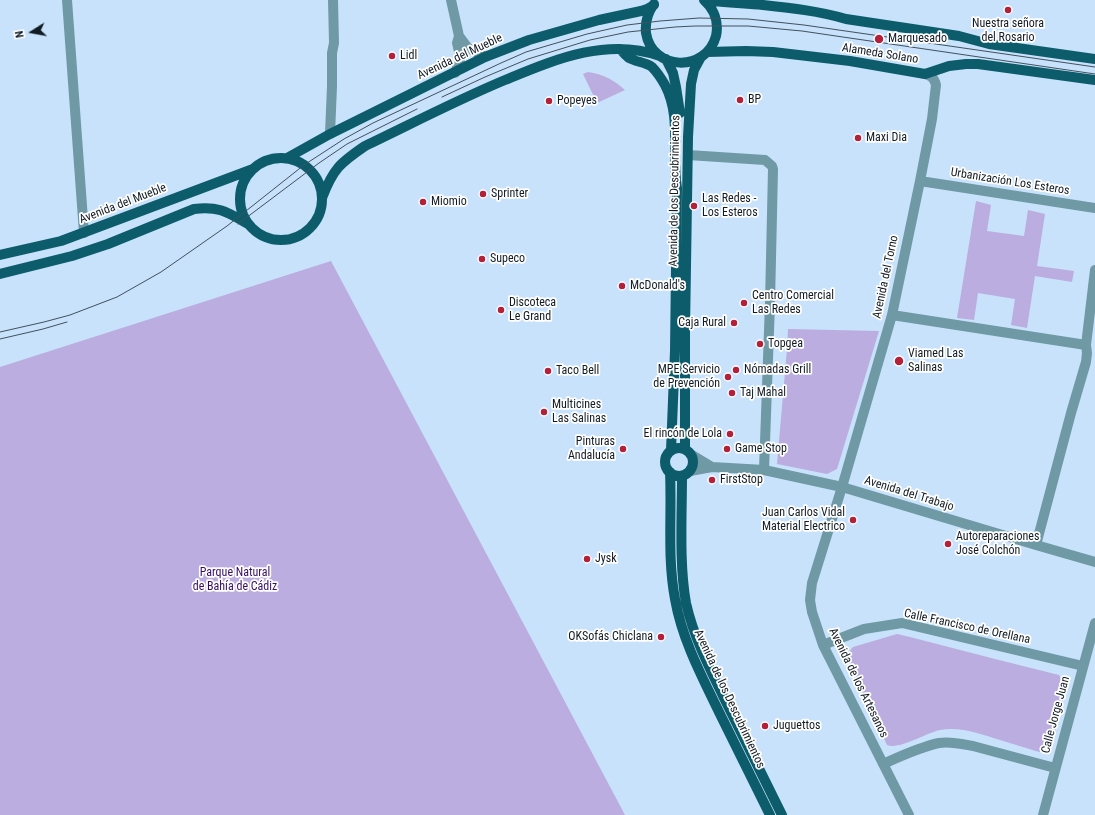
<!DOCTYPE html>
<html>
<head>
<meta charset="utf-8">
<style>
	body { margin:0 }
	#map { position:relative; width:1095px; height:815px; overflow:hidden; background:#c7e2fa; font-family:"Roboto Condensed",sans-serif }
	canvas { display:block }
	.north { position:absolute; left:12px; top:12px; width:40px; height:40px; -webkit-text-stroke:3px #fff; paint-order:stroke; rotate:259deg; font-size:11px; font-weight:700; line-height:16px; text-align:center; color:#111b23 }
	.north::after { content:''; display:block; margin:auto; width:14px; height:18px; background:#111b23; clip-path:polygon(50% 0,100% 100%,50% 72%,0 100%) }
</style>
</head>
<body>
<div id="map">
<canvas width="1095" height="815"></canvas>
<div class="north">N</div>
</div>
<script>
const context = document.querySelector('canvas').getContext('2d');
context.lineJoin = 'round';
function fillPath(path, color) {
  context.fillStyle = color;
  context.fill(path, 'evenodd');
}
function strokePath(path, color, width, dash) {
  context.strokeStyle = color;
  context.lineWidth = width;
  context.lineCap = dash ? 'butt' : 'round';
  context.setLineDash(dash || []);
  context.stroke(path);
}
function label(font, color, halo, rows, align = 'center') {
  context.font = font + ' "Roboto Condensed",sans-serif';
  context.lineWidth = 3.5;
  context.setLineDash([]);
  context.textBaseline = 'middle';
  context.strokeStyle = halo;
  context.fillStyle = color;
  for (const [text, x, y, turn = 0] of rows) {
    context.save();
    context.translate(x, y);
    context.rotate((+turn || 0) * Math.PI / 180);
    context.textAlign = isNaN(turn) ? turn : align;
    if (halo) context.strokeText(text, 0, 0);
    context.fillText(text, 0, 0);
    context.restore();
  }
}
const green = new Path2D(`
	M588 72C603 74 614 80 625 90L597 103 583 74Z
	M976 201 991 205 987 231 1024 236 1028 210 1045 214 1037 266 1074 271 1072 282 1035 276 1027 328 1011 325 1015 299 978 293 974 320 957 318Z
	M331 261 625 815H0V367Z
	M788 329 879 331 837 469 827 474 777 464 787 349Z
	M897 634 910 637 995 659 1059 675 1066 689 1051 747 1039 752C1026 748 1013 744 1000 740 981 734 960 726 940 730 926 733 899 750 887 745L849 662C848 656 848 652 853 647Z`);
const minor = new Path2D(`
	M67 0 84 233
	M451 0 459 36 457 43 460 56V61L455 73
	M459 36 468 48 485 57
	M330 134 332 86V53L334 43 333 0
	M688 155 765 160 772 166 773 169 770 303 764 470
	M920 181 1095 208
	M892 315 1086 345
	M692 455 712 467
	M690 471 712 467 764 470 842 487 1036 545 1095 562
	M1036 545 1071 413 1086 362 1087 353 1086 345 1095 270
	M823 645 864 629 902 623 1083 666
	M883 764C901 756 920 747 939 743 950 741 962 744 973 746L1055 768
	M909 815 823 645 812 612 810 600 812 583 842 487 892 315 920 181 932 119 936 85C934 78 932 76 925 74
	M1043 815 1095 623`);
const major = new Path2D(`
	M707 0C726 3 744 3 763 5 791 8 819 11 846 19L959 36 989 44 1095 59
	M654 4C648 12 645 22 646 33 652 71 706 73 716 36 719 22 714 9 704 0
	M620 49C623 52 626 56 629 58 636 62 645 62 652 67 657 72 661 78 665 85 682 118 671 152 677 188L675 351 671 450
	M707 52 746 51 773 52 850 61 925 74 949 66 966 64H978L1095 80
	M666 59 673 73 676 87 680 113
	M287 158 330 134 485 57 529 40 599 20 641 11 647 9 654 5
	M240 199a41 41 0 1 1 82 0a41 41 0 1 1-82 0Z
	M322 198C333 169 340 163 365 146 411 124 457 100 505 80 554 60 606 37 660 56
	M0 255 61 241 253 169
	M0 274 72 256 108 244 194 209C219 206 227 212 248 224
	M665 462a14 14 0 1 1 28 0a14 14 0 1 1-28 0Z
	M685 449V330L688 137 691 84 694 70 701 57
	M670 472C672 514 667 557 675 599 682 639 701 675 719 712 736 746 753 781 770 815
	M682 476C682 516 679 564 686 603 694 639 712 673 728 706 746 743 764 779 782 815`);
const tram = new Path2D(`
	M442 97 485 77 528 59 590 40 628 32 675 27 695 26H748L802 31 1095 74
	M238 224 319 163 347 144 417 109
	M0 332 44 322 70 315 117 297 161 272 227 226 304 165 344 139 373 123 501 63 526 52 587 34 627 25 660 21 699 18 748 19 804 25 1095 67
	M0 339 43 329 67 322`);
const markers = [
	[1008,10,4,"#b32039"],
	[879,39,5,"#b32039"],
	[392,56,4,"#b32039"],
	[740,100,4,"#b32039"],
	[549,101,4,"#b32039"],
	[858,138,4,"#b32039"],
	[483,194,4,"#b32039"],
	[423,202,4,"#b32039"],
	[694,206,4,"#b32039"],
	[482,259,4,"#b32039"],
	[622,286,4,"#b32039"],
	[744,303,4,"#b32039"],
	[501,310,4,"#b32039"],
	[734,323,4,"#b32039"],
	[760,344,4,"#b32039"],
	[899,361,5,"#b32039"],
	[736,370,4,"#b32039"],
	[548,371,4,"#b32039"],
	[728,377,4,"#b32039"],
	[732,393,4,"#b32039"],
	[544,412,4,"#b32039"],
	[730,434,4,"#b32039"],
	[623,449,4,"#b32039"],
	[727,449,4,"#b32039"],
	[712,480,4,"#b32039"],
	[853,520,4,"#b32039"],
	[948,544,4,"#b32039"],
	[587,559,4,"#b32039"],
	[661,637,4,"#b32039"],
	[765,726,4,"#b32039"]
];
const poiNames = [
	["Nuestra señora",1008,24,"center"],
	["del Rosario",1008,38,"center"],
	["Marquesado",888,39],
	["Lidl",400,56],
	["BP",748,100],
	["Popeyes",557,101],
	["Maxi Dia",866,138],
	["Sprinter",491,194],
	["Las Redes -",702,199],
	["Los Esteros",702,213],
	["Miomio",431,202],
	["Supeco",490,259],
	["McDonald's",630,286],
	["Centro Comercial",752,296],
	["Las Redes",752,310],
	["Discoteca",509,303],
	["Le Grand",509,317],
	["Caja Rural",726,323,"right"],
	["Topgea",768,344],
	["Viamed Las",908,354],
	["Salinas",908,368],
	["MPE Servicio",720,370,"right"],
	["de Prevención",720,384,"right"],
	["Nómadas Grill",744,370],
	["Taco Bell",556,371],
	["Taj Mahal",740,393],
	["Multicines",552,405],
	["Las Salinas",552,419],
	["El rincón de Lola",722,434,"right"],
	["Pinturas",615,442,"right"],
	["Andalucía",615,456,"right"],
	["Game Stop",735,449],
	["FirstStop",720,480],
	["Juan Carlos Vidal",845,513,"right"],
	["Material Electrico",845,527,"right"],
	["Autoreparaciones",956,537],
	["José Colchón",956,551],
	["Jysk",595,559],
	["OKSofás Chiclana",653,637,"right"],
	["Juguettos",773,726]
];
const streetNames = [
	["Alameda Solano",880,54,9],
	["Avenida del Mueble",460,57,-25],
	["Urbanización Los Esteros",1010,182,9],
	["Avenida de los Descubrimientos",675,191,-89],
	["Avenida del Mueble",123,204,-21],
	["Avenida del Torno",886,277,-78],
	["Avenida del Trabajo",909,494,17],
	["Calle Francisco de Orellana",967,627,12],
	["Avenida de los Artesanos",858,683,64],
	["Avenida de los Descubrimientos",729,699,65],
	["Calle Jorge Juan",1056,715,-75]
];
const parkNames = [
	["Parque Natural",235,573],
	["de Bahía de Cádiz",235,587]
];
fillPath(green, '#bbaddf');
strokePath(minor, '#6f99a5', 10);
strokePath(major, '#0c5c6c', 10);
strokePath(tram, '#42505d', 1);
for (const [x, y, r, color] of markers) {
  const dot = new Path2D();
  dot.arc(x, y, r, 0, 2 * Math.PI);
  context.fillStyle = color;
  context.fill(dot);
  strokePath(dot, '#fff', 1.5);
}
label('12px', '#111b23', '#fff', poiNames, 'left');
label('12px', '#111b23', '#fff', streetNames);
label('12px', '#370e67', '#fff', parkNames);
</script>
</body>
</html>
